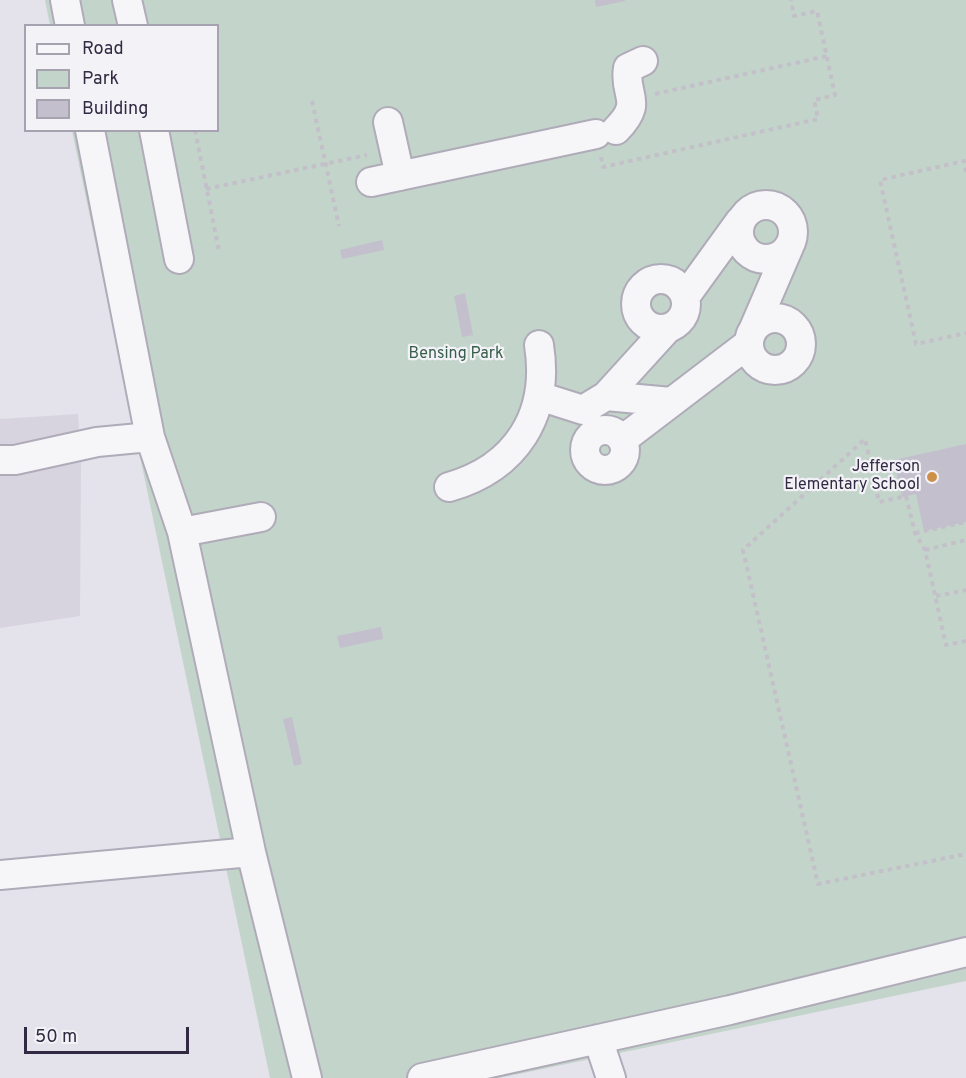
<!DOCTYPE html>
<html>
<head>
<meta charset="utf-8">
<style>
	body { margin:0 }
	#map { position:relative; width:966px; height:1078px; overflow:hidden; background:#e4e2ea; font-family:Overpass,sans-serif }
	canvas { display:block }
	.legend { position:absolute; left:24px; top:24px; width:195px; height:108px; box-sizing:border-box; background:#f3f2f7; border:2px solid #a6a2af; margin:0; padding:8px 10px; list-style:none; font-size:18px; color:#322a42 }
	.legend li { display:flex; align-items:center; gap:12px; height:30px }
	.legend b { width:30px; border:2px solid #a6a2af }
	.scale { position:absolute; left:24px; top:1027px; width:165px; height:27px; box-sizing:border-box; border:3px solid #322a42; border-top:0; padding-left:8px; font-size:18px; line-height:21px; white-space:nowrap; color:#322a42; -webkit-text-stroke:4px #f3f2f7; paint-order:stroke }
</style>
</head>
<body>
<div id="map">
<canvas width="966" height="1078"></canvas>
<ul class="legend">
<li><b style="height:8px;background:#f6f5f8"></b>Road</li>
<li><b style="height:16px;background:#c3d4ca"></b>Park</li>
<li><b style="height:16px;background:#c3bfcd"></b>Building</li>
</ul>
<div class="scale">50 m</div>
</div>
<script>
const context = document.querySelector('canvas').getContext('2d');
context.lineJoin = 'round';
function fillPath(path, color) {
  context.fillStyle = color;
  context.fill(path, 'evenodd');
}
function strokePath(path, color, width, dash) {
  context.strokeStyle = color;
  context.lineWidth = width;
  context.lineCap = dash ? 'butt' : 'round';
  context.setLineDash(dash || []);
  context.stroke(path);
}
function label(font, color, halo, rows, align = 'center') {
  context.font = font + ' Overpass,sans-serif';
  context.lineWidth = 4.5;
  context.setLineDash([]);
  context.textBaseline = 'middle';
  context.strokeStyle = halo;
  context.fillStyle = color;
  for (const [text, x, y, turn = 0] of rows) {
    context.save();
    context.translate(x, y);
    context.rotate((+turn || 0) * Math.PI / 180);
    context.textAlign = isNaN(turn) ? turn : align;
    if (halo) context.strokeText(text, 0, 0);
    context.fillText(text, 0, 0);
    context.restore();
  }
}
const built = new Path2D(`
	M78 414 81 462 80 616 0 628V419Z`);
const green = new Path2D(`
	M45 0H966V981L499 1078H270L72 131 218 130V26L50 25Z`);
const building = new Path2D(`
	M595 0H625V1L596 7Z
	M382 240 384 250 342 259 340 250Z
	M465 293 473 335 462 337 454 296Z
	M966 444V522L924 531 916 494 902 497 894 460Z
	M381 627 383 639 340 648 337 636Z
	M292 717 302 764 294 766 283 719Z`);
const path = new Path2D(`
	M655 94 827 56
	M312 101 339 226
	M195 130 219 251
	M601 157 603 167 818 119 814 100 835 95 817 11 794 16 791 0
	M966 172 964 161 880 180 916 344 966 333
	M206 189 367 155
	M915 533 966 522
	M925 550 966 540
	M936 596 966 590
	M966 641 946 645 925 550 915 533 906 496 879 502 865 439 743 550 818 884 966 854`);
const minor = new Path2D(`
	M65 0 70 26
	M127 0 133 26
	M388 122 400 176
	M90 130 150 437 182 532 251 852 307 1078
	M154 130 179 259
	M616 130C645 101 623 96 628 68L643 61
	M371 182 596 134
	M739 232a27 27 0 1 1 54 0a27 27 0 1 1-54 0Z
	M636 304a25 25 0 1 1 50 0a25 25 0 1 1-50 0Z
	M685 297 740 221
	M749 344a26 26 0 1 1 52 0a26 26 0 1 1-52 0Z
	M754 328 789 247
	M539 396 583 410 606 396 667 329
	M606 396 671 402
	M585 450a20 20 0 1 1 40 0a20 20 0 1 1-40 0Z
	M622 440 748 344
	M0 460H15L97 442 150 437
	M449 487C516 468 550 415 539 345
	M182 532 261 517
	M0 875 251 852
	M598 1039 611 1078
	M422 1078 730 1010 966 952`);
const markers = [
	[932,477,6,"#cd9049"]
];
const parkNames = [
	["Bensing Park",456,355]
];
const poiNames = [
	["Jefferson",920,468],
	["Elementary School",920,486]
];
fillPath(built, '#d7d4df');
fillPath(green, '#c3d4ca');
fillPath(building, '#c3bfcd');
strokePath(minor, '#afabb8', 32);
strokePath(path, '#c3c0c9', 4, [4.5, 4.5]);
strokePath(minor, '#f6f5f8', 28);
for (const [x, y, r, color] of markers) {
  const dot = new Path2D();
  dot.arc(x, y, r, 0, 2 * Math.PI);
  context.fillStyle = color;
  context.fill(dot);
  strokePath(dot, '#f3f2f7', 2);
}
label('16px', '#375e4a', '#f3f2f7', parkNames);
label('16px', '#322a42', '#f3f2f7', poiNames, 'right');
</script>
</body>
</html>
